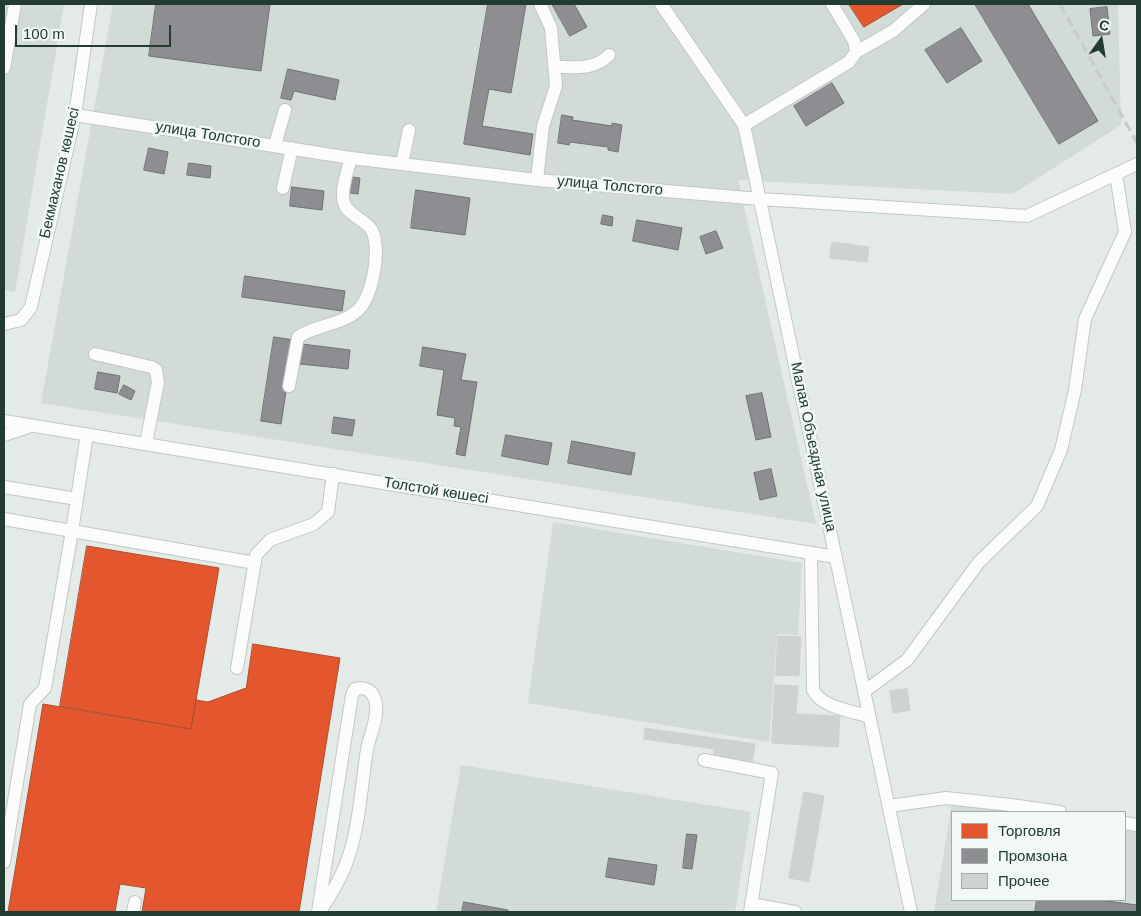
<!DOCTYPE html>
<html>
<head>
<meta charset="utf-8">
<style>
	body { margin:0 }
	#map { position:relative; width:1141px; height:916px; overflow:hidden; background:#e4eae7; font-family:Helvetica,sans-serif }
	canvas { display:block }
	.frame { position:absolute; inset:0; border:5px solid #223c32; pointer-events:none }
	.legend { position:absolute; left:951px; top:811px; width:175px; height:90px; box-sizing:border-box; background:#f2f8f4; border:1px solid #9fada6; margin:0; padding:6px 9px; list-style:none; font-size:15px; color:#223c32 }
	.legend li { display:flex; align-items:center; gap:10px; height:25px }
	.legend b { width:25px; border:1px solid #9fada6 }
	.north { position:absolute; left:1076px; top:15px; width:50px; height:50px; -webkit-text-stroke:4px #f2f8f4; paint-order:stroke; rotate:13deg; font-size:14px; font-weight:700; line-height:20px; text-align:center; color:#223c32 }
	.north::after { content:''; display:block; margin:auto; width:18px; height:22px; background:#223c32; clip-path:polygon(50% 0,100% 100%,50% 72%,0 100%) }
	.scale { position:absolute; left:15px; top:25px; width:156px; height:22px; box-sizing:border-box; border:2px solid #223c32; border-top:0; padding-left:6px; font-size:15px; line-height:18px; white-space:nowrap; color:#223c32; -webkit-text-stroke:4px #f2f8f4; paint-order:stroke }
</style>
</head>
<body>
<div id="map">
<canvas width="1141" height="916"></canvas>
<div class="frame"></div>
<ul class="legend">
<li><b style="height:14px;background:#e4572e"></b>Торговля</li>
<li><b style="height:14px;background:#8d8d92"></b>Промзона</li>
<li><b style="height:14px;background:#ced3d1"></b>Прочее</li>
</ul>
<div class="north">С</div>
<div class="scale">100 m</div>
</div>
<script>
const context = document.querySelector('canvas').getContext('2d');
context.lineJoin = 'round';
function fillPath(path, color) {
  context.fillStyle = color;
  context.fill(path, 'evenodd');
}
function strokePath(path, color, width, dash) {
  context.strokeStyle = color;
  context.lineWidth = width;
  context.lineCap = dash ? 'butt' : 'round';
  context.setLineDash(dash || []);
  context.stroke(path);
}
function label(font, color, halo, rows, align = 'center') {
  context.font = font + ' Helvetica,sans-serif';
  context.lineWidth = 5;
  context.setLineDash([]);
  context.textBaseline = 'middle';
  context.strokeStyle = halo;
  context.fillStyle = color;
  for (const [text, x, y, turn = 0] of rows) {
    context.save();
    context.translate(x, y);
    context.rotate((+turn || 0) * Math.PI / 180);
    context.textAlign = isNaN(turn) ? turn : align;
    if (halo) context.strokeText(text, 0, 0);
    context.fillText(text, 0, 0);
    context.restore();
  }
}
const built = new Path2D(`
	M4 4H64L15 292 4 290Z
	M113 4H1118L1121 125 1013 194 738 180 816 524 41 403Z
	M553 522 802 563 798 635 777 634 769 742 528 703Z
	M461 765 751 812 735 912H436Z
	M953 796 1040 812H952V900H1125V828L1137 830V912H934Z`);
const shops = new Path2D(`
	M849 4H903L864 27Z
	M87 546 219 568 191 729 60 706Z
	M253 644 340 658 299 912H142L146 888 120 884 115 912H8L43 704 191 729 196 700 208 702 246 688Z`);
const industry = new Path2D(`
	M156 4H270L261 71 149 56Z
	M488 4H526L511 93 489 89 482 126 533 134 530 155 464 144Z
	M552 4H574L587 27 570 36Z
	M975 4H1028L1098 121 1059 144Z
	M1107 7 1110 34 1093 36 1090 9Z
	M961 28 982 61 947 83 925 50Z
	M288 69 339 80 335 100 294 91 291 100 281 98Z
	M832 83 844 103 806 126 794 106Z
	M562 115 573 117 572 120 612 126V123L622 125 618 152 608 150V147L570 142 569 145 558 143Z
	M149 148 168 152 164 174 144 170Z
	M189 163 211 166 210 178 187 175Z
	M352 177 360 178 358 194 350 193Z
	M292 187 324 191 322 210 290 206Z
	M416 190 470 198 465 235 411 228Z
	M603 215 613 217 612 226 601 224Z
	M637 220 682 228 678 250 633 241Z
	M716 231 723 248 706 254 700 237Z
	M245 276 345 291 342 311 242 297Z
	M274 337 294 340 281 424 261 421Z
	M302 344 350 350 348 369 300 364Z
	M423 347 466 354 461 380 477 382 465 456 456 454 461 427 454 426 455 418 437 415 444 370 420 366Z
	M98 372 120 376 117 393 95 389Z
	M124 385 135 391 131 400 119 394Z
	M762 393 771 437 756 440 746 396Z
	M334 417 355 420 352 436 332 433Z
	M506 435 552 443 548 465 502 456Z
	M572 441 635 453 631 475 568 463Z
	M771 469 777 496 760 500 754 473Z
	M687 834 697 835 692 869 683 868Z
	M609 858 657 865 654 885 606 877Z
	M1037 900H1100L1137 905V912H1035Z
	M464 902 508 910V912H462Z`);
const building = new Path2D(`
	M832 242 869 247 867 262 830 258Z
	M778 636 801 637 799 676 776 675Z
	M775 685 798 686 796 714 840 716 838 747 772 743Z
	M907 689 910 710 893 713 890 691Z
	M645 728 755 744 752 764 713 758 714 749 644 739Z
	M804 792 824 796 809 882 789 878Z`);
const minor = new Path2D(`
	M661 4 744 125 911 912
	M856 52 893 31 924 4
	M556 67C575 67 595 70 609 55
	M4 68 15 4
	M75 115 351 158 537 180 760 199 1027 216 1137 164
	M744 125 849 62 856 52 854 41 832 4
	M275 145 285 110
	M402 164 409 130
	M537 180 543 126 556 86 551 28 540 4
	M283 188 292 148
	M4 324 21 320 31 307 75 115 91 4
	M95 354 151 367 156 370 158 382 146 443
	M289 386 298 337C316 325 341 325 357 311 373 298 382 246 371 229 364 219 348 215 344 203 340 190 348 170 351 158
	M4 421 836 557
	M4 435 28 427
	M4 487 77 499
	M4 519 72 531 87 434
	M811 553 813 690C822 708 853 711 870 717
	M237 668 256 555 270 540 314 524 328 512 333 474
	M865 691 907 660 979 562 1037 506 1061 450 1075 390 1085 319 1125 232 1116 174
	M704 760 772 773 750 912
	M889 806 946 798 1011 805
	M1017 812 1011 805 1060 812
	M1125 823 1137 825
	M4 862 30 704 45 688 72 531 255 563
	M751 904 795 912
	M133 912 135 902
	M318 912 352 695 355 689C367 686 374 692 376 704 378 719 370 735 367 749 362 782 359 828 348 858 342 878 330 895 320 912`);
const rail = new Path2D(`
	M1060 4 1137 143`);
const streetNames = [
	["улица Толстого",208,135,9],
	["Бекмаханов көшесі",60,173,-77],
	["улица Толстого",610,186,5],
	["Малая Объездная улица",813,447,78],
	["Толстой көшесі",436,491,9]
];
fillPath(built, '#d2dbd6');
fillPath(shops, '#e4572e');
strokePath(shops, '#aa4f2f', 1);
fillPath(industry, '#8d8d92');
strokePath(industry, '#6d7575', 1);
fillPath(building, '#ced3d1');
strokePath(building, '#cdd2cf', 1);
strokePath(minor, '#c1c7c4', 14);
strokePath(minor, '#fbfcfb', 12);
strokePath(rail, '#c7cbc9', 3, [10, 5]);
label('15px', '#223c32', '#f2f8f4', streetNames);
</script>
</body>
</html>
